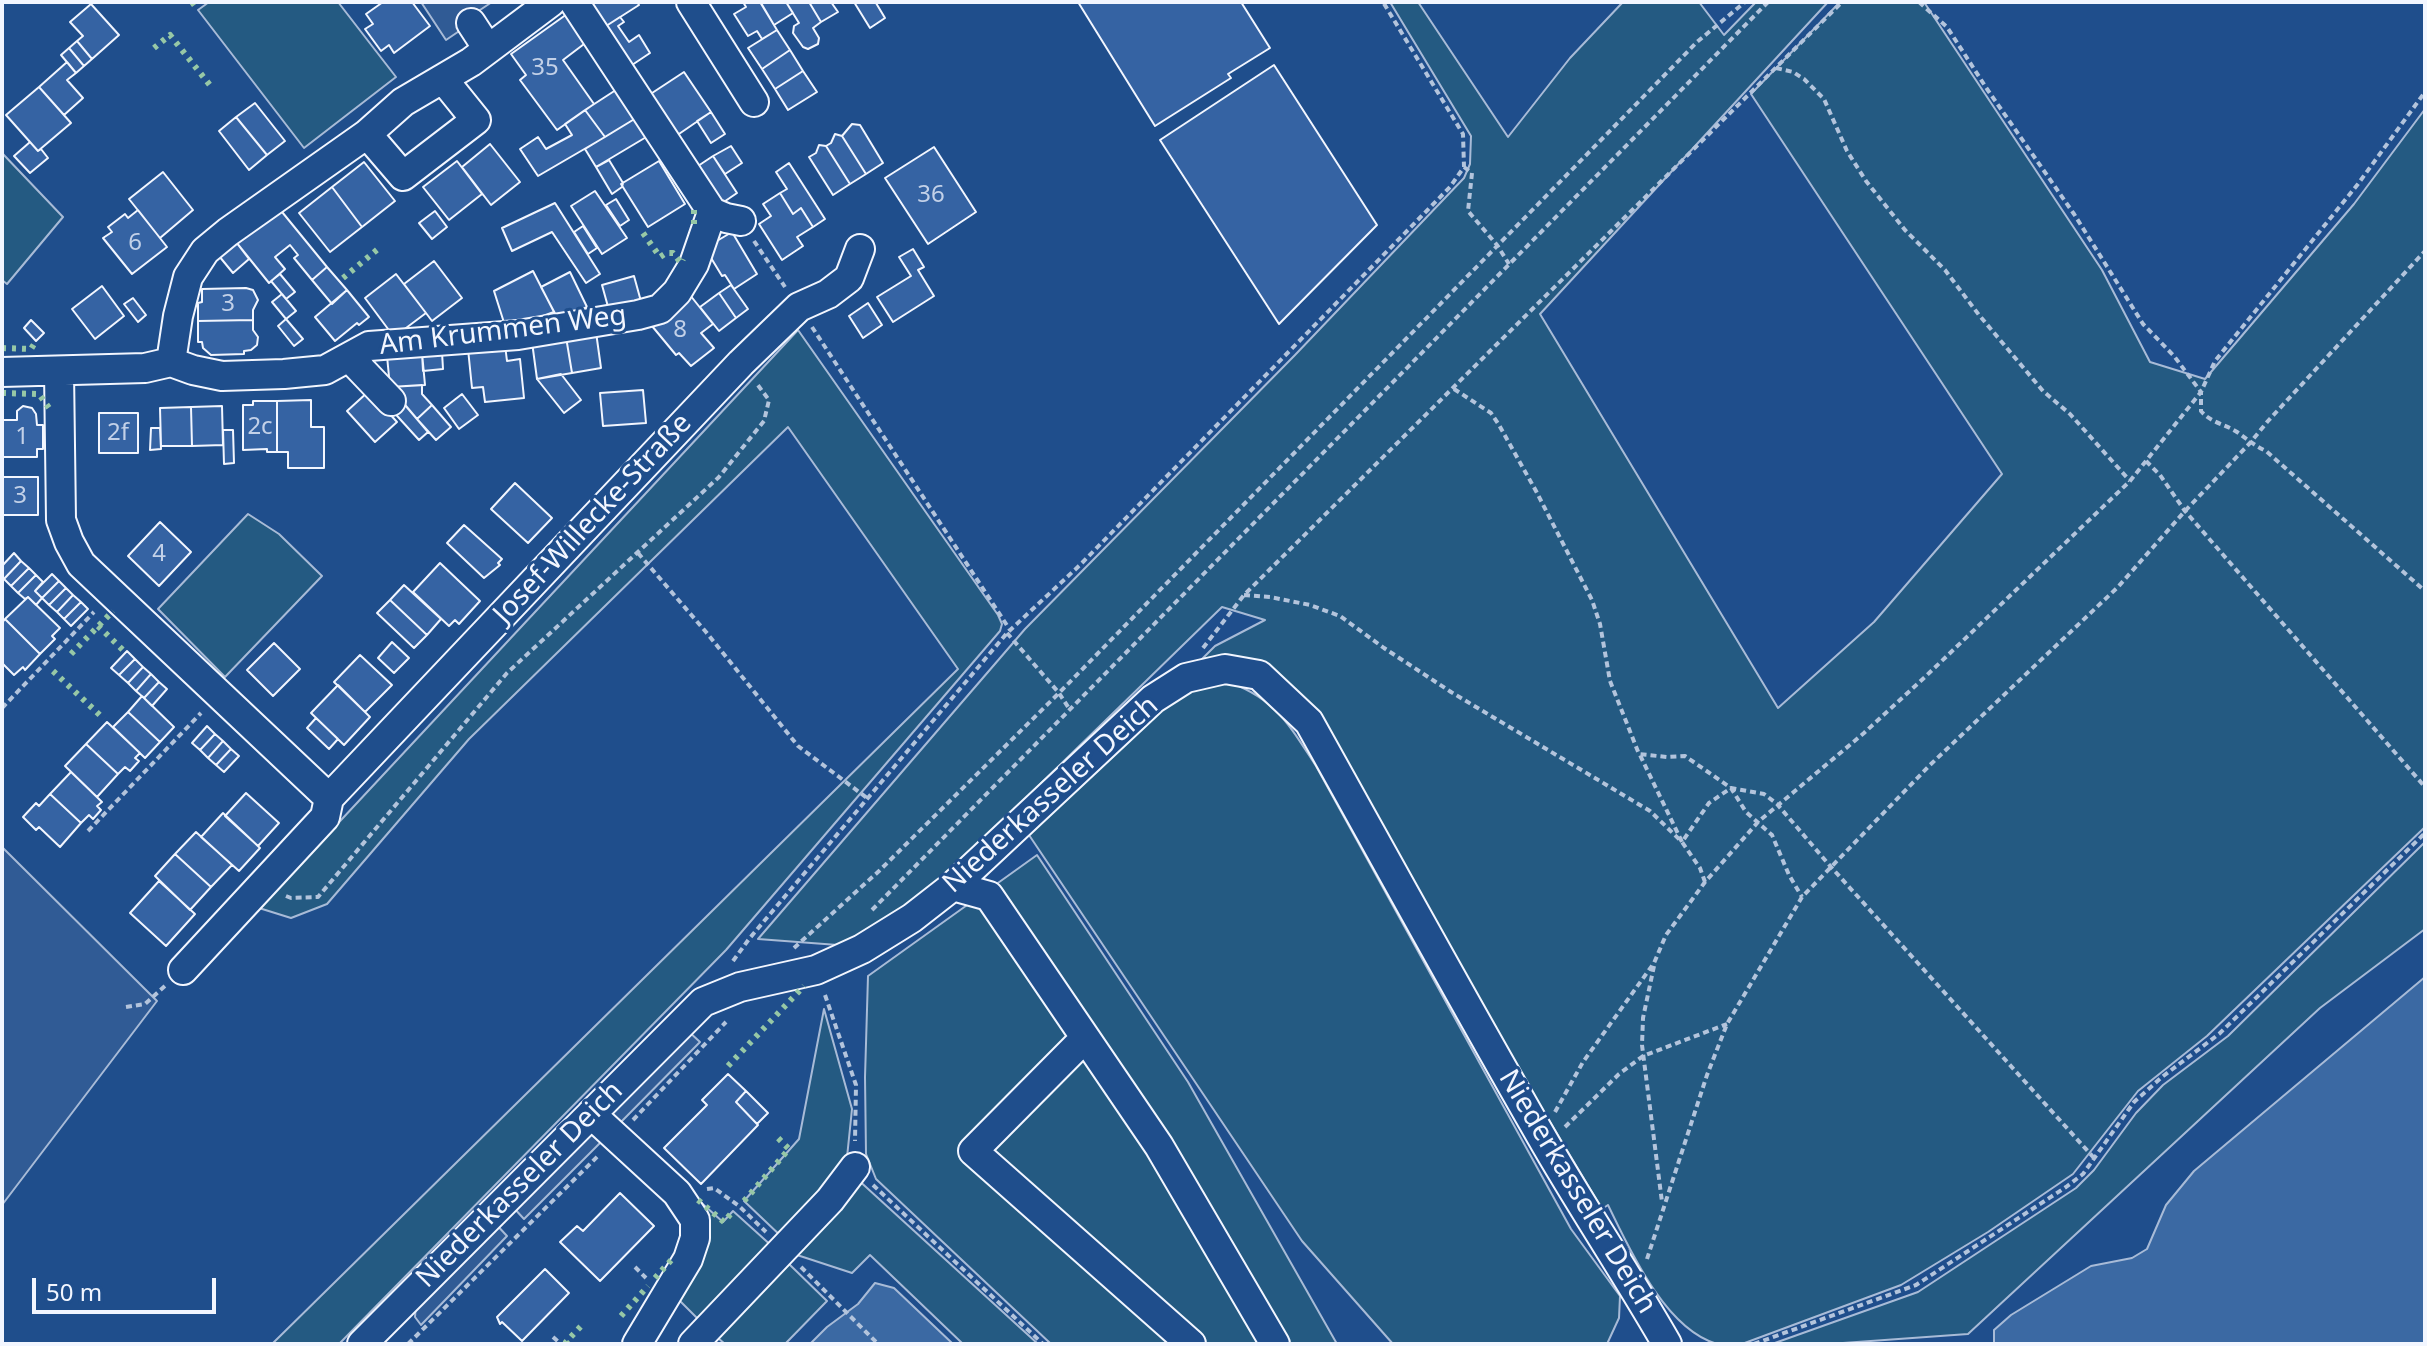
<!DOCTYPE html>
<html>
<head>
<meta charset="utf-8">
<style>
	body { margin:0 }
	#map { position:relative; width:2427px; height:1346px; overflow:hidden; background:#1f4e8c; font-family:"Noto Sans",sans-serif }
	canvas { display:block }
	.frame { position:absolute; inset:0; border:4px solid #f2f6ff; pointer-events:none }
	.scale { position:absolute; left:32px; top:1278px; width:184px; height:36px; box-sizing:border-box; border:4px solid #f2f6ff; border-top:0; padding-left:10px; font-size:24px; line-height:28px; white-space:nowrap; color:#f2f6ff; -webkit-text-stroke:6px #1f4e8c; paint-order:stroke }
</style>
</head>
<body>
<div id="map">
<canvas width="2427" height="1346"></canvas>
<div class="frame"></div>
<div class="scale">50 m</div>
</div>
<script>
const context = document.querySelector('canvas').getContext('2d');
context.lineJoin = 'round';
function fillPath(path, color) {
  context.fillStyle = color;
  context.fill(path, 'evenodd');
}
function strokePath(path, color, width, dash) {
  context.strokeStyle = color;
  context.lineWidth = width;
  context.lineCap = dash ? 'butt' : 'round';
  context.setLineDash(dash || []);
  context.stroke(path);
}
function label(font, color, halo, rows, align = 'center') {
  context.font = font + ' "Noto Sans",sans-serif';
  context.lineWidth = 6;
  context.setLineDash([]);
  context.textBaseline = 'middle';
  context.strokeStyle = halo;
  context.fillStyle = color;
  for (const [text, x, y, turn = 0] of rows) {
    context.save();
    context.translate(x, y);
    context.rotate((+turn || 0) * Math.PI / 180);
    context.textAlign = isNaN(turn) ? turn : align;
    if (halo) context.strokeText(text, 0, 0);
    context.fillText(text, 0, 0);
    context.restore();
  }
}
const green = new Path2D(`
	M209 2H338L396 77 304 148 198 10Z
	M1390 2H1418L1508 137 1570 58 1623 2H1699L1724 35 1756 2H1828L1540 314 1778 708 1874 622 2002 474 1751 94 1840 2H1924L2102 270 2150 362 2205 379 2354 204 2425 109V827L2207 1036 2138 1091 2073 1174 1988 1232 1901 1285 1742 1344C1735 1344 1724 1346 1717 1344 1665 1329 1630 1250 1608 1205L1602 1209 1504 1045 1384 834 1241 662 1210 658 1202 659 1215 646 1265 620 1222 607 951 871 851 946 758 939 1025 629 1295 355 1464 178 1470 164 1471 136Z
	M2 153 63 217 7 284 2 280Z
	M798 330 998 615 1002 624 1000 631 726 950 339 1344H272L958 669 788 427 469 739 327 904 291 918 259 908Z
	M248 514 279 534 322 576 225 677 158 609Z
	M1222 680C1274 696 1288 723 1316 766L1571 1229 1620 1296 1619 1318 1607 1344H1393L1302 1241 1029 835 1141 722 1187 689Z
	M2425 842V929L2320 1008 1968 1334 1829 1344H1772L1918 1292 2076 1188 2094 1170 2136 1113 2163 1085 2228 1036Z
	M1037 855 1188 1082 1337 1344H1051L876 1179 866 1154 865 1077 868 976Z
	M824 1009 852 1109 846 1167 784 1239 744 1201 799 1139Z
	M855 1177 1038 1344H963L870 1255 852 1273 794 1254Z
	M697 1199 723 1222 733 1211 774 1248 702 1323 676 1297Z
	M789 1264 827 1301 785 1344H725L718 1338Z`);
const parking = new Path2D(`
	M421 2H492L477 12 480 17 446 40Z
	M2 847 157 1001 2 1205Z
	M687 1030 700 1042 620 1123 607 1110Z
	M594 1126 605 1138 524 1219 513 1207Z
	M494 1222 507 1236 421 1325 415 1317 416 1304Z`);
const water = new Path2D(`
	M2425 977V1344H1994V1330L2011 1315 2091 1266 2132 1258 2147 1249 2166 1205 2194 1171Z
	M875 1283 894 1288 953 1344H810L827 1327 858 1304Z`);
const building = new Path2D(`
	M383 2H412L430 26 394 53 389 45 381 51 365 29 373 24 366 14Z
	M587 2H637L639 5 603 28Z
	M743 2H760L777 30 762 39 757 31 748 36 734 14 746 7Z
	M763 2H786L793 13 774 25 761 3Z
	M786 2H809L821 22 813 28 819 38 818 44 808 49 803 47 793 33 794 26 799 23Z
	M809 2H831L838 12 821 22Z
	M854 2H878L876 3 885 18 870 28Z
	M1078 2H1241L1270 48 1228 74 1231 78 1155 126Z
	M91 4 119 35 92 59 77 41 83 36 70 22Z
	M567 14 588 41 563 60 594 104 557 130 520 80 526 75 511 54Z
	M620 17 624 22 618 26 629 42 639 35 650 53 629 67 603 28Z
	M777 30 790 50 762 69 748 48Z
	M77 41 92 59 84 66 69 48Z
	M69 48 84 66 76 73 61 55Z
	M790 50 803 71 775 89 762 69Z
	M67 62 76 73 67 80 83 98 64 115 39 87Z
	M1274 65 1377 225 1279 324 1160 140Z
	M803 71 817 92 788 110 775 89Z
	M684 72 711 112 676 136 649 95Z
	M622 86 641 115 605 137 585 110Z
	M39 87 71 123 38 151 6 115Z
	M255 103 285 141 267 155 236 117Z
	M585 110 605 137 538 176 520 149 538 137 546 149 572 135 565 124Z
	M711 112 725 134 711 143 697 121Z
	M641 115 653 133 596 167 585 149Z
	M236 117 267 155 249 170 219 131Z
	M852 124 860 125 883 163 866 174 842 136Z
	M835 134 842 136 866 174 850 184 826 146 831 143Z
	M30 142 38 151 41 149 48 158 30 173 14 156Z
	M490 144 520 182 491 205 462 167Z
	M819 145 826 146 850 184 833 195 809 157 816 153Z
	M731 146 742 163 725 174 713 156Z
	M934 147 976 212 928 244 885 178Z
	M713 156 737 193 715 208 692 170Z
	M609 160 623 183 622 187 612 194 596 167Z
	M457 161 482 194 449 220 423 187Z
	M659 161 685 204 648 227 621 184Z
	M364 162 395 201 362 227 332 187Z
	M789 163 825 219 813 227 801 208 793 214 780 193 787 189 776 172Z
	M163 172 193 210 160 238 129 199Z
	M332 187 362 227 330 252 299 213Z
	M595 191 627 238 602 254 571 206Z
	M780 193 793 214 801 208 813 227 797 237 803 246 782 260 759 224 771 216 763 204Z
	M616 199 629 220 620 226 606 205Z
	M555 203 600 274 586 283 552 232 512 251 502 228Z
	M278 207 327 267 312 280 294 258 298 255 290 245 275 257 285 269 269 283 236 242Z
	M138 210 167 247 132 274 103 238 112 232 108 227 125 214 128 218Z
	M435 211 447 227 432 239 419 223Z
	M583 226 597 248 588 254 574 232Z
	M732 232 757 274 734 289 725 275 722 276 705 248Z
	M236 242 249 259 233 273 219 256Z
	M913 249 924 267 918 270 934 296 893 322 877 297 911 276 899 257Z
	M434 261 462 298 432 321 404 284Z
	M327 267 347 290 332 304 312 280Z
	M533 271 554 312 506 329 494 291Z
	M570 272 587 307 559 321 541 287Z
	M280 274 295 292 286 299 271 281Z
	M396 274 426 313 394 337 365 298Z
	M634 276 642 305 610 314 602 285Z
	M731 285 748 309 736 318 719 293Z
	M102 286 124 316 95 339 72 309Z
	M202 289 246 288 253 290 258 300 253 310V320L198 321V303L202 302Z
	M347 290 369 317 359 325 357 323 335 341 315 317Z
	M719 293 736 318 719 331 700 307Z
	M282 294 296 311 286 319 272 302Z
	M690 295 713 324 701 333 714 348 691 366 679 353 676 355 652 326Z
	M133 298 146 315 138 322 124 304Z
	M868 303 882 325 863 338 849 316Z
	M286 319 303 339 294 346 278 326Z
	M31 320 44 333 36 341 24 328Z
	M253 320V330L258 337 257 345 251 350 244 351V354L211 355 203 348 202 342H198V321Z
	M596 332 601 368 572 373 566 337Z
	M566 337 572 373 537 379 532 342Z
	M505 345 507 361 520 359 524 398 485 402 483 387 472 388 468 349Z
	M442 352 443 369 423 371 422 353Z
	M422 353 425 385 390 387 387 356Z
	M561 374 581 400 564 413 537 379Z
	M422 385V394L432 405 417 419 390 387Z
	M643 390 646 423 603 426 600 393Z
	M369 391 397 422 375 442 347 411Z
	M462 394 478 415 459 429 444 408Z
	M399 398 428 432 419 440 389 407Z
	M311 400V427H324V468H288V452H277V401Z
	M253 401H277V452H267V449L243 450V405H253Z
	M432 405 451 427 436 440 417 419Z
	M23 406 32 408 36 414 37 425H43V449H37V457H2V420H17V411Z
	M222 406 223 445 192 446 191 407Z
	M191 407 192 446H161L160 408Z
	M99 413H138V453H99Z
	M151 428H160L161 449 150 450Z
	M223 430H233L234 463 224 464Z
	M2 477H38V515H2Z
	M515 483 552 518 528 543 491 509Z
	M160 522 191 552 159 586 128 556Z
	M464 525 502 559 498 563 500 565 484 578 447 543Z
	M14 553 21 561 2 581V566Z
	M21 561 29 568 11 586 4 579Z
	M440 563 480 601 459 624 455 620 449 626 413 592Z
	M29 568 36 575 18 593 11 586Z
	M52 574 59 581 42 598 35 591Z
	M36 575 43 582 35 591 42 598 36 605 28 597 25 599 18 593Z
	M59 581 66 588 49 605 42 598Z
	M404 585 441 619 427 635 390 600Z
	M66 588 73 595 57 612 49 605Z
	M73 595 81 602 64 619 57 612Z
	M28 597 60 628 52 636 55 639 40 654 5 619Z
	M390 600 427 635 414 648 377 613Z
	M81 602 88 609 71 626 64 619Z
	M5 619 40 654 25 670 23 667 14 675 2 663V623Z
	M392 642 409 658 394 673 378 658Z
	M274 643 300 669 273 696 247 670Z
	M127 651 135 659 119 675 111 668Z
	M360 655 392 685 365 712 334 682Z
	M135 659 143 667 128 683 119 675Z
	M143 667 151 674 136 691 128 683Z
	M151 674 159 682 144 698 136 691Z
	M159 682 167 689 152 706 144 698Z
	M338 685 370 717 344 745 311 713Z
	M142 696 174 727 160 742 128 712Z
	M128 712 160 742 145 758 113 727Z
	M316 718 338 739 329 749 307 728Z
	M107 722 140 753 135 758 139 761 130 771 125 767 118 774 86 744Z
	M207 726 215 734 200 750 192 743Z
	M215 734 223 741 208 758 200 750Z
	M223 741 231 749 216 765 208 758Z
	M86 744 118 774 97 797 65 766Z
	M231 749 239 756 224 772 216 765Z
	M71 772 102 802 97 806 101 810 93 819 89 815 81 823 50 794Z
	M246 793 279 823 258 846 225 816Z
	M50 794 81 823 60 847 39 827 36 830 23 817 36 803 39 806Z
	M223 813 260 848 239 871 201 837Z
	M196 832 232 865 211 887 175 854Z
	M175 854 211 887 190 910 155 876Z
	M159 881 195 914 166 946 130 913Z
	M728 1074 746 1091 736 1102 758 1125 701 1184 664 1148 707 1105 702 1100Z
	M746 1091 768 1113 757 1124 736 1102Z
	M620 1193 654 1226 600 1281 560 1242 577 1226 583 1231Z
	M545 1269 569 1293 522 1341 502 1322 500 1324 497 1317Z`);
const path = new Path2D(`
	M1919 2 1947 27 1987 89 2074 214 2143 324 2174 356 2201 392V411C2211 423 2225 424 2237 432 2247 439 2255 446 2266 451L2425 591
	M1776 68 1793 72 1804 79 1824 99 1847 151 1866 181 1905 230 1945 270 1979 315 2043 391 2070 414 2130 481
	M1464 167 1472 173 1468 211 1497 245 1509 264
	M754 241 785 287
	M812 327 1010 630
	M1454 389 1491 413 1499 425 1536 491 1592 600 1600 624 1610 681 1639 754 1667 757 1685 756 1731 788 1764 794 1777 804 1831 867 2094 1158
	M2146 461 2160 475 2185 511 2425 787
	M638 553 706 632 798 746 867 798
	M1244 595 1270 597 1310 605 1340 616 1384 648 1451 692 1650 811 1682 842 1640 755
	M1007 633 1059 693 1070 710
	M1203 648 1244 595 1842 2
	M2 708 94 612
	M88 831 201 713
	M1705 882 1700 868 1682 842 1709 803 1731 788 1746 812 1772 835 1789 875 1802 897
	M286 896 291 898 318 897 507 673 719 477 764 421 769 400 757 384
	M872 910 1768 2
	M794 948 879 871 1059 693 1697 42 1745 2
	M733 961 749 939 1007 633 1080 565 1450 187 1464 167 1463 134 1383 2
	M1654 966 1643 1018 1642 1045 1662 1202
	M825 995 856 1085 855 1141
	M126 1007 145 1004 165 986
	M1555 1112 1583 1062 1654 963 1666 935 1705 882 1758 822 1864 733 1926 676 2130 481 2201 392 2215 361 2358 184 2425 92
	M633 1120 726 1022
	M1565 1127 1619 1074 1643 1056 1727 1024
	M873 1185 1043 1344
	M707 1189 714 1188 739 1206 766 1232
	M1647 1259 1707 1075 1727 1024 1802 897 1930 765 2118 587 2185 511 2250 443 2268 421 2425 251
	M635 1267 646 1278
	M801 1267 878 1344
	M553 1337 561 1344
	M408 1344 599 1155
	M1754 1344 1916 1285 2066 1187 2083 1174 2134 1102 2162 1077 2219 1034 2425 833`);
const minor = new Path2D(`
	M574 2 712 212
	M691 2 754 102
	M471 23 488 49
	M367 134 403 176 476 120 443 79
	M349 357 391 401
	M171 362 178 316 188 277 205 251 228 232 367 134 403 102 471 62 551 2
	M59 371 61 520 69 542 81 564 329 798
	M2 372 145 368 171 362 193 370 222 376 284 374 325 370 369 346 518 335 638 315 660 309 677 292 694 264 712 212 726 218 741 221
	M953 886 989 896 1159 1146 1275 1344
	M183 970 325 817 329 798 741 363 799 307 828 294 849 278 860 249
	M1085 1038 973 1151 1191 1344
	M591 1114 677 1193 695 1220V1238L688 1259 637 1344
	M362 1344 703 1002 740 987 816 970 862 949 912 918 953 886 1153 699 1186 678 1225 669 1259 675 1309 722C1386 860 1462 999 1541 1136 1581 1206 1627 1274 1667 1344
	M693 1344 830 1200 855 1167`);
const hedge = new Path2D(`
	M192 2 198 10
	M154 48 170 35 213 89
	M694 210V226
	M643 233 660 257 666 253H673L681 263 683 259
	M343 278 378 249
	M2 348 31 349 36 341
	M2 393 39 394 49 408
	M98 626 124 651
	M71 654 113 611
	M53 671 104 719
	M728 1066 804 986
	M698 1200 724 1222 733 1211
	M744 1201 789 1149 776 1136
	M655 1278 674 1257
	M621 1316 648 1286
	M568 1344 566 1342 584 1323`);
const numberNames = [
	["35",545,68],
	["36",931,195],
	["6",135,243],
	["3",228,304],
	["8",680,330],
	["2c",260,427],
	["2f",118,433],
	["1",22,437],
	["3",20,496],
	["4",159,554]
];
const streetNames = [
	["Am Krummen Weg",503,331,-7],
	["Josef-Willecke-Straße",593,519,-47],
	["Niederkasseler Deich",1051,795,-42],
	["Niederkasseler Deich",520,1185,-45],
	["Niederkasseler Deich",1577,1192,59]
];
fillPath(green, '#245a82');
strokePath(green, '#a8bbd7', 2);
fillPath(parking, '#305b95');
strokePath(parking, '#a8bbd7', 2);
fillPath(water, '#3b69a3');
strokePath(water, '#a8bbd7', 2);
fillPath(building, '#3563a3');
strokePath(building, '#f2f6ff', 2);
strokePath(minor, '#f2f6ff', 32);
strokePath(path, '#b3c4dc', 4, [6, 4]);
strokePath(minor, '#1f4e8c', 28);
strokePath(hedge, '#97c8a6', 6, [4, 6]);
label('24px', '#c3d1e8', null, numberNames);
label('28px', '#f2f6ff', '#1f4e8c', streetNames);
</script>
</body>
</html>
